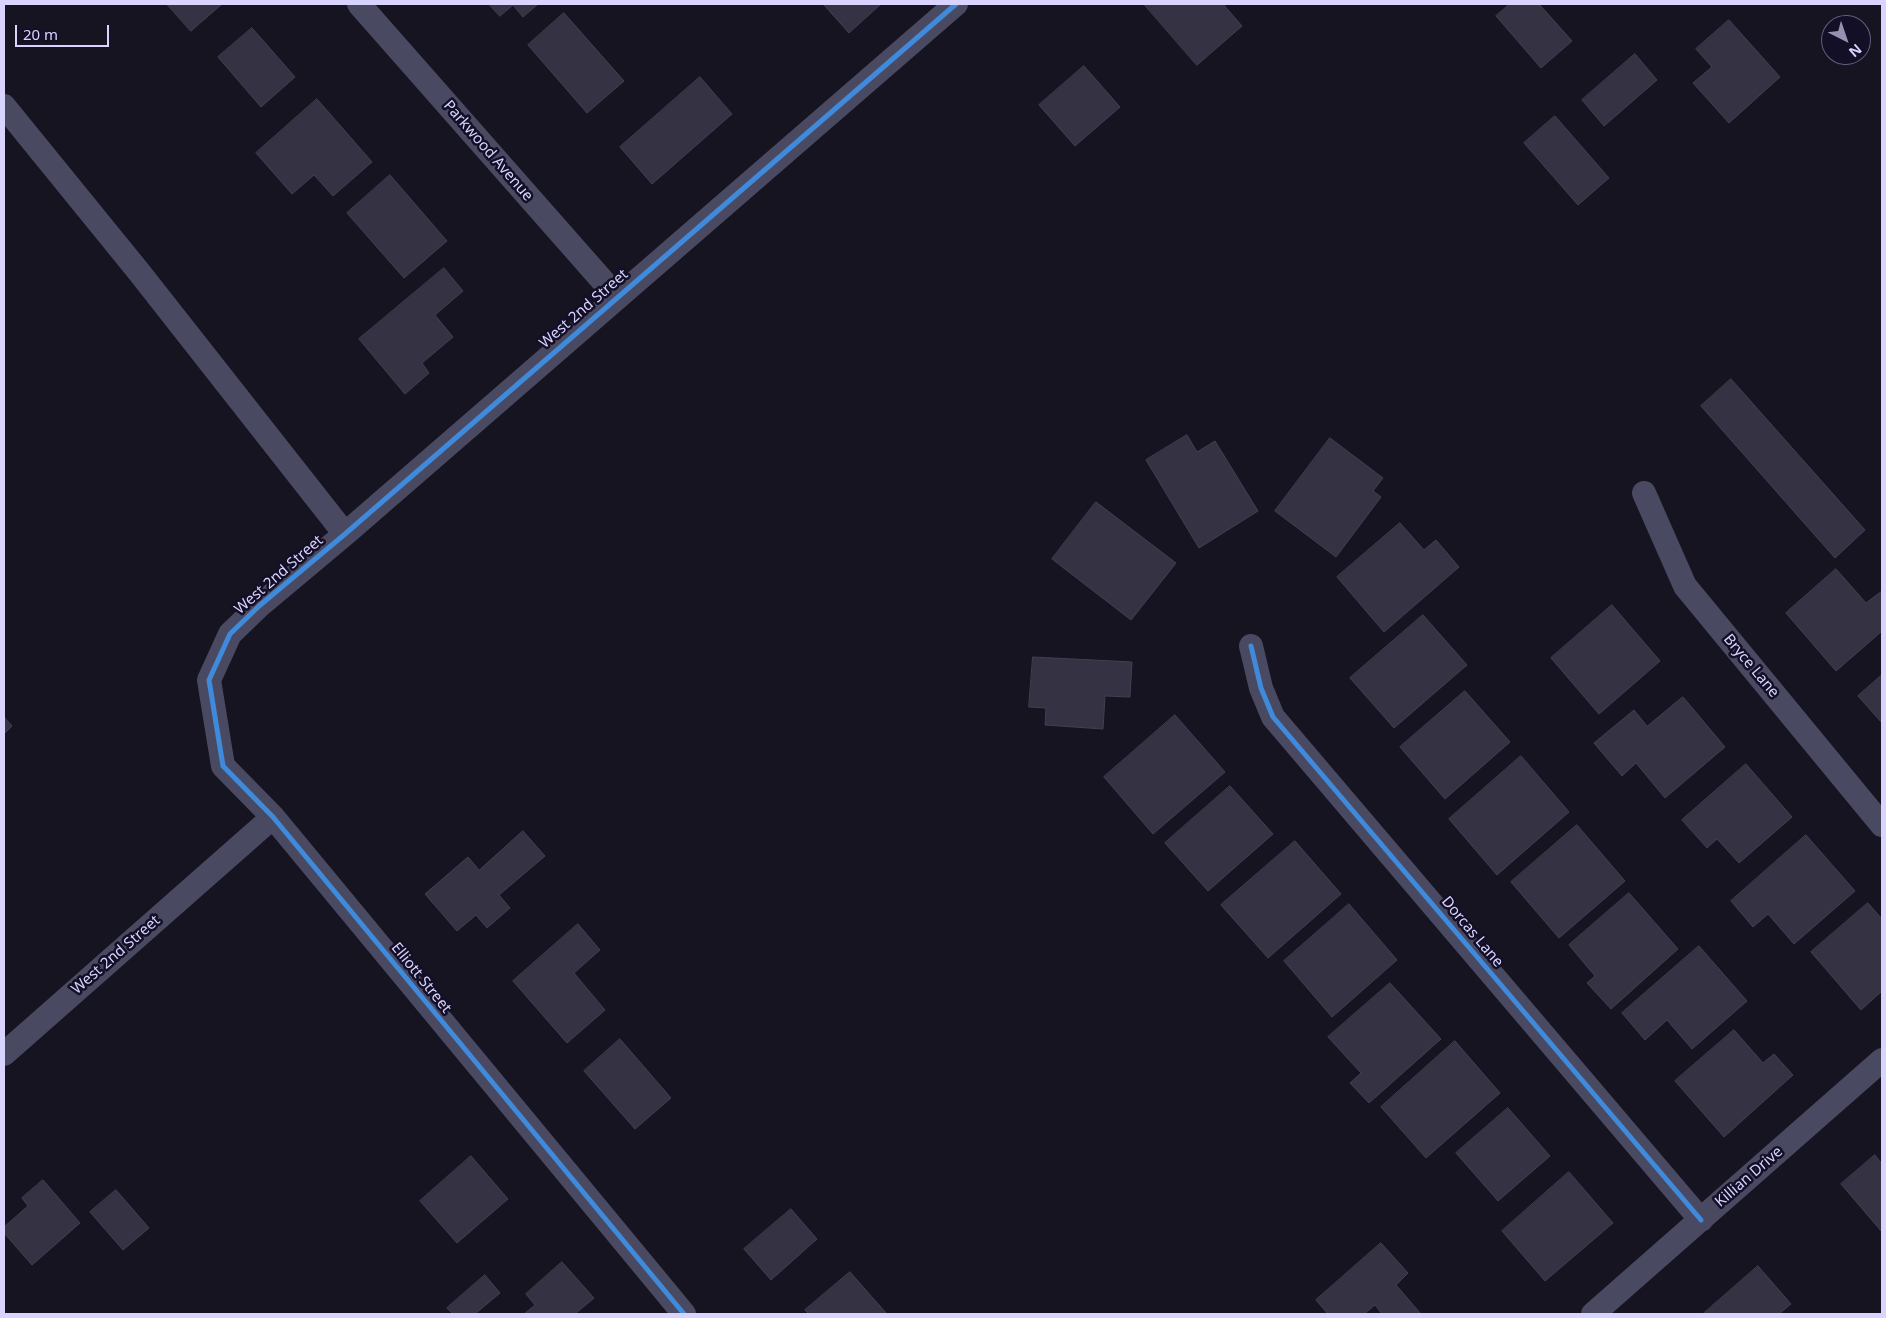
<!DOCTYPE html>
<html>
<head>
<meta charset="utf-8">
<style>
	body { margin:0 }
	#map { position:relative; width:1886px; height:1318px; overflow:hidden; background:#161421; font-family:"Noto Sans",sans-serif }
	canvas { display:block }
	.frame { position:absolute; inset:0; border:5px solid #d9d4ff; pointer-events:none }
	.north { position:absolute; left:1821px; top:15px; width:50px; height:50px; box-sizing:border-box; background:#130f26; border:1px solid #625e7d; border-radius:50%; rotate:139deg; font-size:14px; font-weight:700; line-height:20px; text-align:center; color:#d9d4ff }
	.north::after { content:''; display:block; margin:auto; width:18px; height:22px; background:#9591b1; clip-path:polygon(50% 0,100% 100%,50% 72%,0 100%) }
	.scale { position:absolute; left:15px; top:25px; width:94px; height:22px; box-sizing:border-box; border:2px solid #d9d4ff; border-top:0; padding-left:6px; font-size:15px; line-height:18px; white-space:nowrap; color:#d9d4ff; -webkit-text-stroke:4px #130f26; paint-order:stroke }
</style>
</head>
<body>
<div id="map">
<canvas width="1886" height="1318"></canvas>
<div class="frame"></div>
<div class="north">N</div>
<div class="scale">20 m</div>
</div>
<script>
const context = document.querySelector('canvas').getContext('2d');
context.lineJoin = 'round';
function fillPath(path, color) {
  context.fillStyle = color;
  context.fill(path, 'evenodd');
}
function strokePath(path, color, width, dash) {
  context.strokeStyle = color;
  context.lineWidth = width;
  context.lineCap = dash ? 'butt' : 'round';
  context.setLineDash(dash || []);
  context.stroke(path);
}
function label(font, color, halo, rows, align = 'center') {
  context.font = font + ' "Noto Sans",sans-serif';
  context.lineWidth = 5;
  context.setLineDash([]);
  context.textBaseline = 'middle';
  context.strokeStyle = halo;
  context.fillStyle = color;
  for (const [text, x, y, turn = 0] of rows) {
    context.save();
    context.translate(x, y);
    context.rotate((+turn || 0) * Math.PI / 180);
    context.textAlign = isNaN(turn) ? turn : align;
    if (halo) context.strokeText(text, 0, 0);
    context.fillText(text, 0, 0);
    context.restore();
  }
}
const building = new Path2D(`
	M167 4H222L191 31Z
	M489 4H538L523 17 513 5 500 16Z
	M826 4H881L849 33 824 5Z
	M1144 4H1223L1242 26 1197 65Z
	M1510 4H1539L1572 41 1541 68 1496 16Z
	M564 13 624 81 587 113 528 45Z
	M1729 20 1780 77 1729 123 1693 83 1712 67 1696 49Z
	M252 28 295 77 261 107 218 57Z
	M1635 54 1657 80 1604 126 1582 100Z
	M1084 66 1120 107 1075 146 1039 105Z
	M700 77 732 114 652 184 620 147Z
	M317 99 372 162 333 196 314 175 292 194 256 153Z
	M1555 116 1609 178 1578 205 1524 143Z
	M390 175 447 241 404 278 347 213Z
	M444 268 463 291 435 315 453 337 422 363 429 373 405 394 359 339Z
	M1731 379 1865 530 1835 558 1701 406Z
	M1187 435 1197 452 1215 441 1258 511 1199 548 1146 460Z
	M1330 438 1383 478 1373 491 1381 497 1336 557 1275 511Z
	M1096 502 1176 563 1131 620 1052 559Z
	M1400 523 1424 550 1436 540 1459 567 1384 632 1337 577Z
	M1836 569 1866 603 1882 591V631L1836 671 1786 613Z
	M1612 605 1660 661 1599 714 1551 658Z
	M1423 615 1467 665 1394 728 1350 678Z
	M1033 657 1132 662 1130 697 1105 696 1103 729 1045 725 1046 708 1029 707Z
	M1882 675V723L1858 696Z
	M1465 691 1510 742 1445 799 1400 747Z
	M1683 697 1725 747 1665 798 1636 763 1622 776 1594 743 1634 710 1647 726Z
	M1175 715 1225 772 1153 834 1104 777Z
	M4 717 12 726 4 734Z
	M1521 756 1569 812 1497 875 1449 819Z
	M1746 764 1792 817 1739 863 1717 839 1707 848 1682 820Z
	M1230 786 1273 834 1208 891 1165 843Z
	M1577 825 1625 881 1559 938 1511 882Z
	M523 831 545 856 499 895 510 908 487 928 476 915 457 931 425 894 468 857 479 870Z
	M1806 835 1855 891 1794 944 1768 914 1753 927 1731 901Z
	M1295 841 1341 894 1268 958 1221 905Z
	M1629 893 1678 949 1611 1009 1587 983 1595 976 1569 945Z
	M1868 903 1882 919V991L1861 1010 1811 952Z
	M1349 904 1397 960 1332 1017 1284 961Z
	M578 924 600 950 574 973 605 1010 567 1043 513 981Z
	M1699 946 1747 1001 1692 1049 1667 1020 1645 1040 1622 1013Z
	M1390 983 1441 1039 1369 1103 1350 1083 1361 1073 1328 1037Z
	M1734 1030 1763 1063 1774 1054 1793 1075 1724 1137 1675 1081Z
	M620 1039 671 1098 635 1129 584 1071Z
	M1455 1041 1500 1093 1426 1158 1381 1107Z
	M1508 1108 1550 1156 1498 1201 1456 1153Z
	M1875 1155 1882 1164V1232L1841 1184Z
	M471 1156 508 1199 457 1243 420 1201Z
	M1569 1172 1613 1223 1545 1281 1502 1231Z
	M43 1180 80 1223 32 1265 4 1233V1227L28 1206 22 1198Z
	M116 1190 149 1228 123 1250 90 1212Z
	M791 1209 817 1239 771 1280 744 1249Z
	M1381 1243 1408 1273 1396 1285 1421 1314H1382L1375 1305 1364 1314H1328L1316 1300Z
	M562 1262 594 1298 575 1314H524L535 1305 526 1294Z
	M1758 1266 1791 1304 1779 1314H1703Z
	M850 1272 887 1314H809L805 1310Z
	M485 1275 500 1293 475 1314H453L447 1308Z`);
const minor = new Path2D(`
	M359 4 617 297
	M4 106 139 272 345 534
	M1644 493 1685 586 1882 825
	M1251 646 1261 688 1273 717 1701 1220
	M4 1054 273 817
	M684 1314 273 817 223 766 209 680 230 634 259 606 345 534 956 4
	M1593 1314 1882 1060`);
const cycleway = new Path2D(`
	M1251 646 1261 688 1273 717 1701 1220
	M684 1314 273 817 223 766 209 680 230 634 259 606 345 534 956 4`);
const streetNames = [
	["Parkwood Avenue",488,151,49],
	["West 2nd Street",584,309,-41],
	["West 2nd Street",279,575,-41],
	["Bryce Lane",1751,666,50],
	["Dorcas Lane",1472,932,50],
	["West 2nd Street",116,955,-41],
	["Elliott Street",421,978,51],
	["Killian Drive",1749,1177,-41]
];
fillPath(building, '#343243');
strokePath(building, '#433f54', 1);
strokePath(minor, '#4a4962', 24);
strokePath(cycleway, '#408adc', 5);
label('15px', '#d9d4ff', '#130f26', streetNames);
</script>
</body>
</html>
